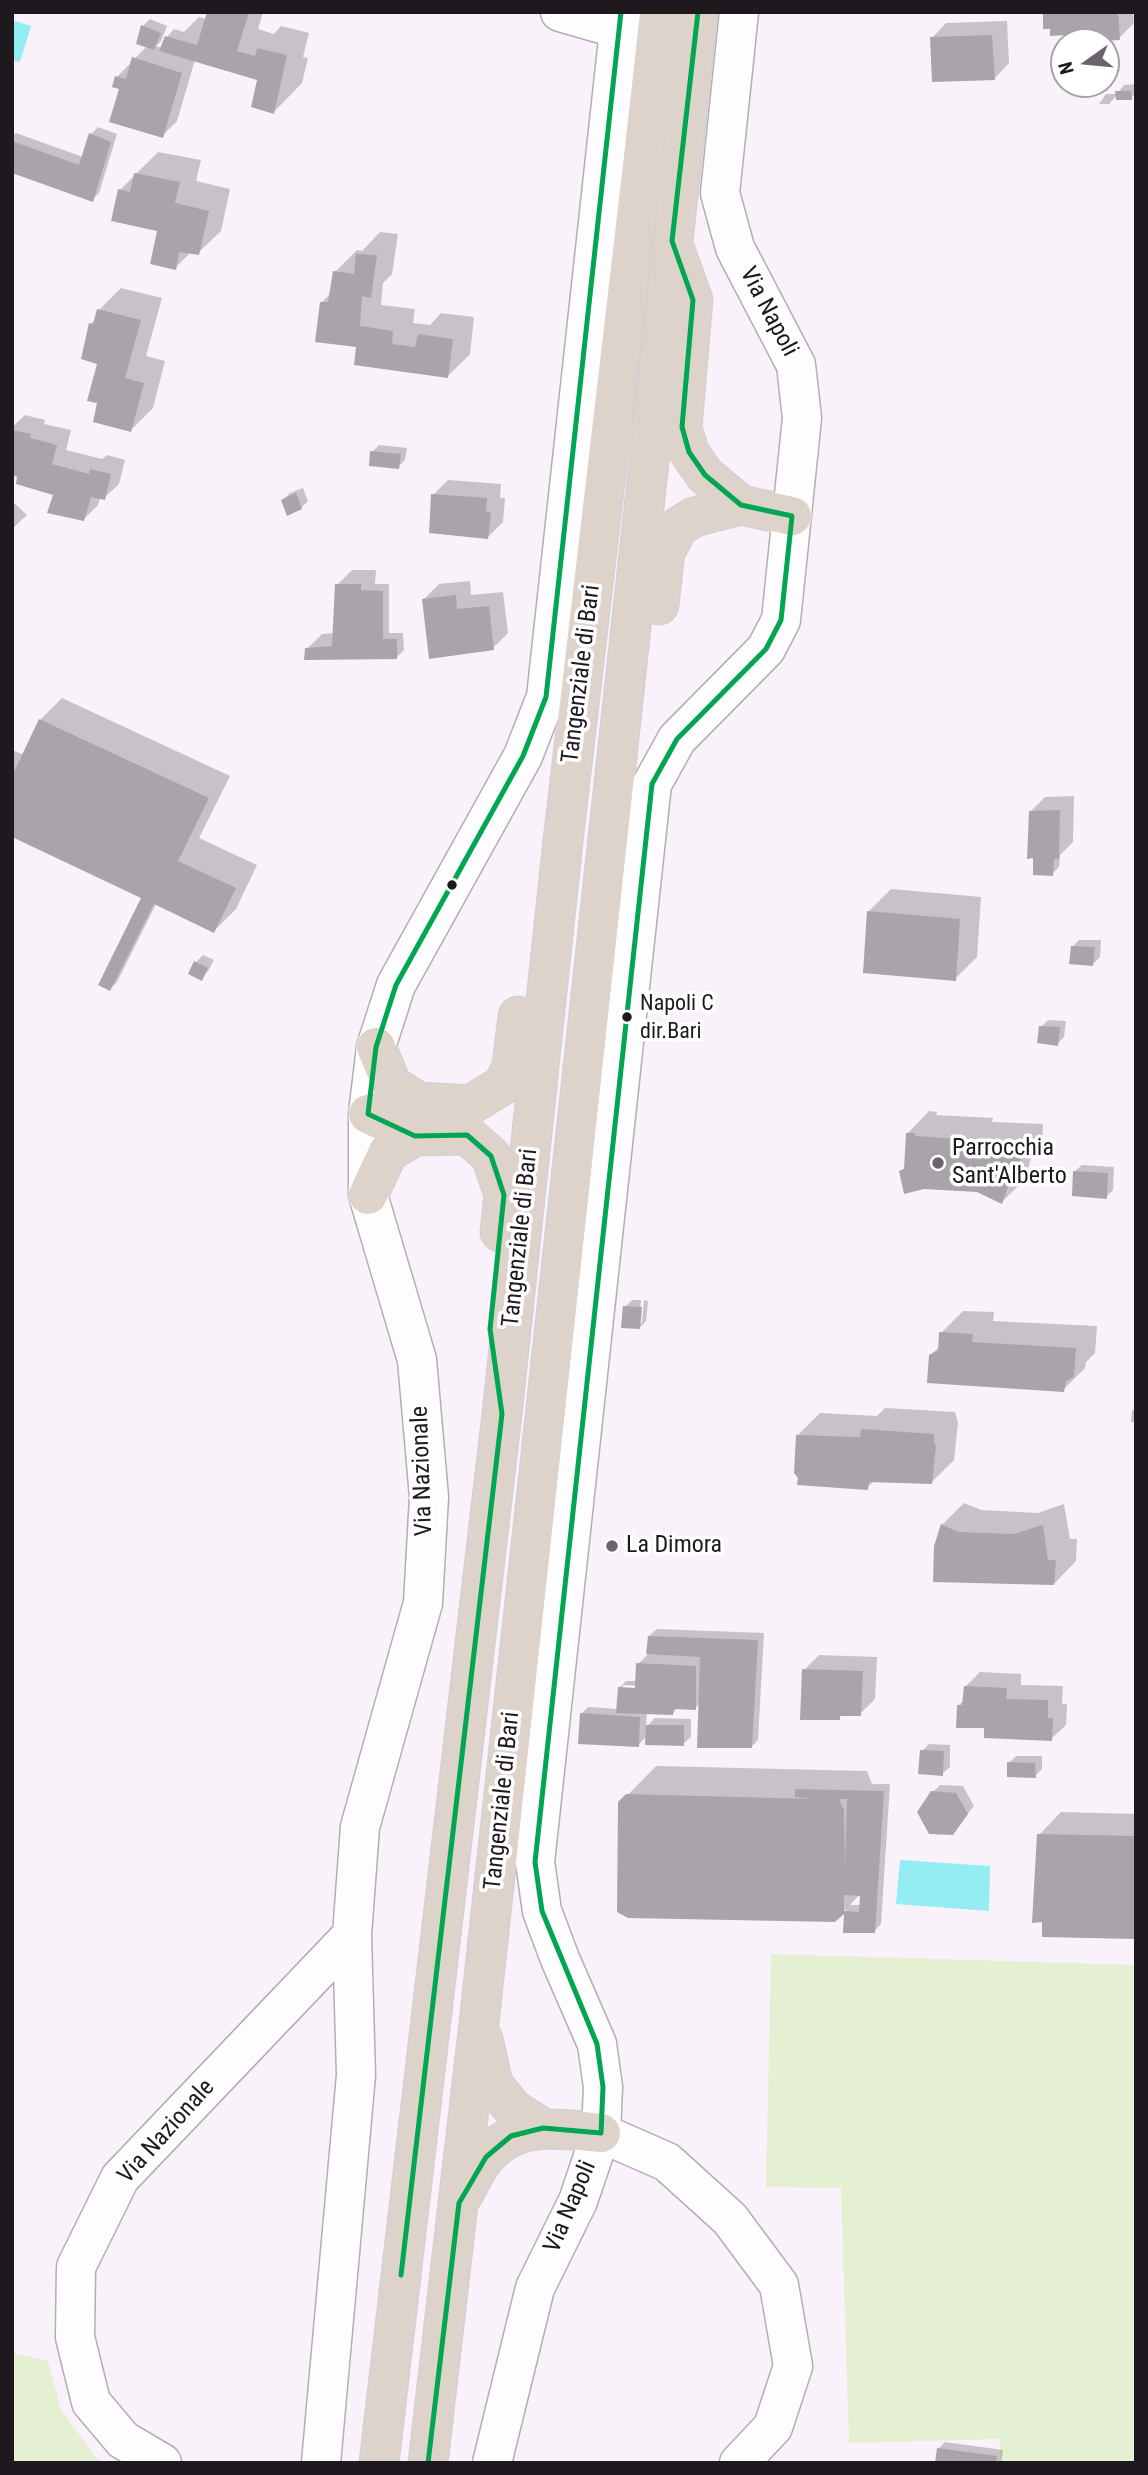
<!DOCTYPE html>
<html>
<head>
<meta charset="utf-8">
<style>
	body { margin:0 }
	#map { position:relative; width:1148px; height:2475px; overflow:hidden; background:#f9f2fa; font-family:"Roboto Condensed",sans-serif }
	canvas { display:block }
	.frame { position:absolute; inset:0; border:14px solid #1d191e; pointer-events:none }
	.north { position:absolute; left:1050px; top:28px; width:70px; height:70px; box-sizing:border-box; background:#fff; border:2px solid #a5a3a5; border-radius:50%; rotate:255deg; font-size:19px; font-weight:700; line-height:28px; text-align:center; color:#1d191e }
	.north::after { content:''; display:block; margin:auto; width:24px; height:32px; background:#6a656b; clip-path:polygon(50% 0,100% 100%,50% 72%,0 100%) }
</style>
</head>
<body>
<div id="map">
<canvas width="1148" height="2475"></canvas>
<div class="frame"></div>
<div class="north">N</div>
</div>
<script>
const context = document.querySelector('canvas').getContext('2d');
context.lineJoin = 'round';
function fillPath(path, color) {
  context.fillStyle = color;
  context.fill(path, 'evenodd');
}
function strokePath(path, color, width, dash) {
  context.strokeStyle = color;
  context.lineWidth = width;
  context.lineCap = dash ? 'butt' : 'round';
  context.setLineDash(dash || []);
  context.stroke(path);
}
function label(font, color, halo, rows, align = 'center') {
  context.font = font + ' "Roboto Condensed",sans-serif';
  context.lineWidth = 7;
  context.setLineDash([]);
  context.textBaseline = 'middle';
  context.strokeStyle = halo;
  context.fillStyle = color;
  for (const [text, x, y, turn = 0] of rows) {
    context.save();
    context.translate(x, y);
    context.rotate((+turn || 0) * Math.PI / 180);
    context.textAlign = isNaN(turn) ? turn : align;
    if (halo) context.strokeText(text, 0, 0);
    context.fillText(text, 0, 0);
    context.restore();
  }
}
const green = new Path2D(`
	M771 1954 1136 1965V2463H1000V2439L849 2443 841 2188 766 2187Z
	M12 2353 48 2361 61 2410 96 2457 106 2463H12Z`);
const water = new Path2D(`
	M12 20 31 26 20 62 12 60Z
	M900 1860 990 1866 989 1911 896 1904Z`);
const shadow = new Path2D(`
	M209 12H263L258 29 274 34 281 26 309 33 303 57 308 58 302 83 274 112 259 79 195 60 177 121 162 136 121 87 117 77 147 46 138 43 143 26 150 19 167 26 161 41 156 46 162 48 167 37 174 29 184 32 199 17 206 19Z
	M1044 12H1133L1134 23 1119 38 1051 27Z
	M1007 21 1009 63 995 78 932 38 946 23Z
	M1136 84V93L1131 98 1117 95 1109 104H1099L1106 94H1117L1124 85Z
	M98 127 117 134 99 193 92 200 12 172V137L16 133 83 157 91 134Z
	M158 152 201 160 196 181 230 189 221 231 198 253 191 252 175 268 159 230 120 190Z
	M380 232 398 234 392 274 383 283 381 305 415 309 413 323 430 325 441 313 474 317 470 354 448 376 358 346 322 302 331 293 335 272 357 250 362 251Z
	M121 288 162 298 146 356 165 361 153 408 131 430 99 402V363L91 324 97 318 99 310Z
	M25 415 45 420 44 424 71 430 66 450 102 459 107 455 125 460 119 484 104 498H100L98 505 83 520 55 494 12 474V427Z
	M379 445 407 448 405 460 398 467 372 452Z
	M448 480 501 484 500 498H505L503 522 488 537 433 495Z
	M303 488 308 501 301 508 283 500 290 493Z
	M12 501 27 515 12 529Z
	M352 570H376L375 584H389V633H403L404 650 397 657 307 649 322 634 335 633 337 585Z
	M470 581 471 595 503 592 508 633 493 648 424 599 439 584Z
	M62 698 230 776 199 838 257 865 236 909 214 931 156 904 117 982 110 989 143 897 12 835V750L24 755 40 720Z
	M1074 796 1073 842 1060 855 1059 867 1052 874 1030 812 1045 797Z
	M891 889 981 897 977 957 955 979 869 911Z
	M1079 940H1101L1100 957 1093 964 1072 947Z
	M203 955 214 960 208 971 201 978 196 962Z
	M1048 1020 1066 1021 1064 1037 1057 1044 1041 1027Z
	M929 1111 937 1112 936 1115 993 1118 992 1122 1043 1124 1042 1145 1033 1153 1024 1180 1002 1202 978 1190 901 1171 906 1166 907 1134Z
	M1082 1165 1114 1167 1113 1190 1106 1197 1074 1172Z
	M632 1300H641L639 1323H642L644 1300 648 1301 646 1321 639 1328 625 1307Z
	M963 1311 994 1312 993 1321 1097 1326 1095 1353 1086 1362 1085 1368 1063 1390 931 1355 940 1346 941 1333Z
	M1136 1407V1422H1131L1132 1411Z
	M885 1408 955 1412 958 1423 954 1460 932 1482 875 1480 867 1488 798 1435 820 1413 877 1416Z
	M964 1503 981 1510 1038 1513 1064 1504 1070 1539H1077L1076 1561 1054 1584 942 1525Z
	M657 1629 764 1633 758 1740 751 1747 700 1703 695 1708 678 1707 673 1713H647L646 1727 655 1718 691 1719V1737L683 1744 647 1736 638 1745 581 1714 588 1707 618 1709 619 1688 626 1681H637L638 1664 648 1654 649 1636ZM623 1685 644 1686V1690L623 1689Z
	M819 1655 877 1657 875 1699 860 1714H843L839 1718 804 1670Z
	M980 1672 1021 1674V1685L1063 1686 1062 1704H1067L1066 1725 1051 1739 986 1727 959 1705 964 1700 965 1687Z
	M929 1744 950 1745V1767L942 1774 922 1751Z
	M1016 1756H1042V1769L1035 1776 1009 1763Z
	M656 1766 867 1771 872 1784H890L881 1924 874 1931H844L846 1909 834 1921 620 1803ZM861 1893V1905H850Z
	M940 1785 963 1786 974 1806 952 1833 932 1793Z
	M1061 1812 1136 1814V1937L1039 1835Z
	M945 2442 1003 2450 1001 2463H936L938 2449Z`);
const building = new Path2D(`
	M207 12H249L237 51 255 56 257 48 287 55 274 114 251 107 257 80 159 51 165 36 197 45Z
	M1043 12H1118L1120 40 1082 42 1081 34 1050 36V29H1043Z
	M141 25 161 33 154 50 136 44Z
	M992 35 995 80 932 82 930 37Z
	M132 57 182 73 163 138 109 122 119 89 112 87 115 76 126 79Z
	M1115 91H1131L1132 100H1116Z
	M89 133 111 142 93 202 12 173V141L79 165Z
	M134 173 180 182 175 203 209 211 199 255 179 252 176 270 150 264 157 231 111 221 118 189 130 192Z
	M356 254 377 255 371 298 362 296 360 326 393 331 392 344 415 347 418 334 453 339 448 378 354 365 356 347 315 342 320 302H328L333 271 354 274Z
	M97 309 141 320 125 378 144 383 131 432 93 422 97 403 87 401 97 364 81 359 89 323 93 324Z
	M12 430 31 434 30 438 57 445 52 464 89 474 90 469 111 474 105 500 91 497 84 521 47 513 53 495 16 484 17 477 12 475Z
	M370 451 401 454 399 469 369 466Z
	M296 493 302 509 287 516 281 500Z
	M431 494 487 498 486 512H491L488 539 429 533Z
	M335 584H361V590L383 591V639H397V659L304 660 305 648 332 646Z
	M456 595 457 609 489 606 494 650 429 659 422 599Z
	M39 719 209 798 178 861 236 888 214 933 154 904 110 991 98 985 141 898 12 837V776Z
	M1060 810 1059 859H1054L1053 876 1033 875V858L1027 859 1029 811Z
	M867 911 960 919 956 981 863 973Z
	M1071 946 1095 947 1093 966 1069 964Z
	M194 961 208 968 202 981 188 974Z
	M1039 1026 1060 1027 1058 1046 1037 1043Z
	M906 1133H915V1136L971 1140V1143L1022 1146 1020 1168 1014 1169 1002 1204 977 1192 924 1189 904 1194 899 1171 904 1169Z
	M1073 1171 1108 1173 1107 1199 1072 1196Z
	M623 1306 642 1307 640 1329 621 1328Z
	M939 1332 973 1334 972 1342 1076 1348 1074 1377 1066 1381 1064 1392 927 1383 929 1355 938 1350Z
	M861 1429 934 1434V1443L936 1446 932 1484 869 1482 868 1490 797 1485 798 1478 794 1473 796 1435 860 1437Z
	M941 1524 958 1532 1014 1534 1043 1525 1048 1560H1056L1054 1585 933 1582 934 1546Z
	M648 1636 758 1640 752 1748H697L700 1657 646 1654Z
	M636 1663 696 1666V1710L674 1709 673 1715 616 1713 618 1687 635 1688Z
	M802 1669 863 1671 861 1716H840V1720H800Z
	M964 1686 1007 1688 1006 1699 1048 1700V1718H1053L1052 1741 984 1738V1728H956L957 1705H962Z
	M580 1713 640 1717 639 1747 578 1744Z
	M646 1725H684V1746L645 1745Z
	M920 1750 944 1751 943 1776 918 1774Z
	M1007 1762 1035 1763 1036 1778 1007 1777Z
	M795 1789 884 1791 875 1933H843L844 1914 835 1922 628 1918 617 1912 618 1802 626 1794 813 1799 795 1797ZM839 1799H847L845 1866 844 1810ZM844 1895 860 1896 859 1912 844 1911Z
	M931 1791 956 1793 968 1814 953 1835 929 1834 917 1812Z
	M1037 1834 1136 1836V1939L1042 1937V1922L1032 1923Z
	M937 2448 997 2456 996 2463H935Z`);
const minor = new Path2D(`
	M560 12 619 29
	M601 2133 667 2162 730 2219 779 2285 793 2366 773 2427 739 2463
	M162 2463 123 2440 91 2402 75 2337 76 2267 120 2178 352 1935
	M321 2463 356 2075 352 1935 360 1827 423 1603 429 1497 417 1360 368 1195V1114L376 1047 396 985 523 756 546 697 621 12
	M492 2463 535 2288 578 2201 601 2133 603 2087 597 2044 560 1959 542 1911 535 1862 652 784 677 739 766 649 781 620 802 418 796 365 735 248 720 193 739 12`);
const highway = new Path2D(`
	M675 250 693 300 682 427 689 452 705 475 741 505 792 516
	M659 605 665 552 678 527 694 517 741 505
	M376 1047 392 1085 419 1102
	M368 1114 419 1102 470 1105 503 1085 512 1066 518 1016
	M368 1114 415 1136 467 1135 491 1156 504 1195 500 1232
	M368 1195 388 1152 415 1136
	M483 2039 493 2084 513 2109 543 2128
	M463 2195C470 2183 476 2168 485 2158 516 2120 559 2129 601 2133
	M379 2463 502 1414 563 841 660 12
	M428 2463 479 2023 698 12`);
const bus1 = new Path2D(`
	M401 2275 502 1414 490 1329 504 1195 491 1156 467 1135 415 1136 368 1114 376 1047 396 985 523 756 546 697 621 12
	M428 2463 459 2203 486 2157 511 2136 543 2128 601 2133 603 2087 597 2044 542 1911 535 1862 652 784 677 739 766 649 781 620 792 516 741 505 705 475 689 452 682 427 693 300 672 241 698 12`);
const markers = [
	[452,885,6,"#1d191e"],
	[627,1017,6,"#1d191e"],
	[938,1163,7,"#6a656b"],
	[612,1546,7,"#6a656b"]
];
const busNames = [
	["Napoli C",640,1004],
	["dir.Bari",640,1032]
];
const streetNames = [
	["Via Napoli",768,312,62],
	["Tangenziale di Bari",582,674,-83],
	["Tangenziale di Bari",521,1238,-84],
	["Via Nazionale",423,1471,-92],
	["Tangenziale di Bari",503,1801,-84],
	["Via Nazionale",167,2132,-48],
	["Via Napoli",571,2207,-67]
];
const poiNames = [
	["Parrocchia",952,1149],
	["Sant'Alberto",952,1177],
	["La Dimora",626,1546]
];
fillPath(green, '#e5efd1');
fillPath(water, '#94edf2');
fillPath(shadow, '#0003');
fillPath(building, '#a9a3aa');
strokePath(minor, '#b3adb4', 41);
strokePath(highway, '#d4d1d5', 41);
strokePath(minor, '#fefdfe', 38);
strokePath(highway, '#ddd3ca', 38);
strokePath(bus1, '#00a651', 5);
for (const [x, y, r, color] of markers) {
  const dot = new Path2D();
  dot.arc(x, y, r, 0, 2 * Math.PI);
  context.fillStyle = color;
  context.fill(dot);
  strokePath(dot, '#fff', 2.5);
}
label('22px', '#1d191e', '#fff', busNames, 'left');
label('24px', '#1d191e', '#fff', streetNames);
label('24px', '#1d191e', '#fff', poiNames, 'left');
</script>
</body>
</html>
